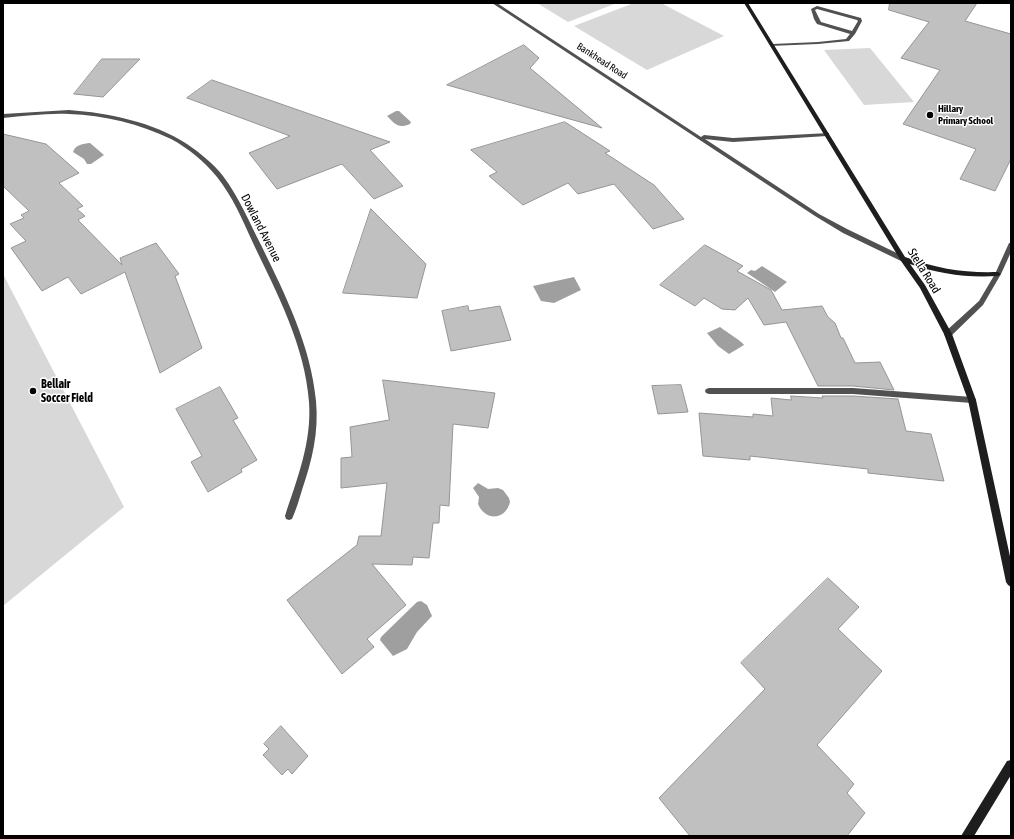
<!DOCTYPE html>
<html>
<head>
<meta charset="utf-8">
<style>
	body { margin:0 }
	#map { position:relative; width:1014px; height:839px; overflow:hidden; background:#fff; font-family:"Asap Condensed",sans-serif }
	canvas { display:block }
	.frame { position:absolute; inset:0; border:4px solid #000; pointer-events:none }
</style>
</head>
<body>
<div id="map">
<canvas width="1014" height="839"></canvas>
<div class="frame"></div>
</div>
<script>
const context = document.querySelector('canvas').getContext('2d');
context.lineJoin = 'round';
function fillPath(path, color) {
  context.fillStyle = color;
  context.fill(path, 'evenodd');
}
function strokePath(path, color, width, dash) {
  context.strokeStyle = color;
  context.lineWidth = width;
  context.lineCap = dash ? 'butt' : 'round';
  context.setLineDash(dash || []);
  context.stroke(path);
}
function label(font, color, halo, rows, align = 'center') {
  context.font = font + ' "Asap Condensed",sans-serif';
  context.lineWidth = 3;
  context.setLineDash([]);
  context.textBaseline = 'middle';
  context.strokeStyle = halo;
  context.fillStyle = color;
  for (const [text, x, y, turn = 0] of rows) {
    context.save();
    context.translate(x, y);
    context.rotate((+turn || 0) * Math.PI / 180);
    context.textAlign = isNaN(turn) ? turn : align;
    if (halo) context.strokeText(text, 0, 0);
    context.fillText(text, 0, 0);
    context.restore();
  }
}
const green = new Path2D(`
	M537 3H617L568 22Z
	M634 3H661L724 36 647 70 574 26Z
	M870 48 914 102 864 105 824 50Z
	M3 274 124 507 3 606Z`);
const water = new Path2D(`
	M396 111H399L411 122 410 124C398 129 395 124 387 116Z
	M90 143 104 155 91 164H87L84 159 73 152C76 144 83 144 90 143Z
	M762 266 787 282 775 292 747 273 751 270 755 271Z
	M574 277 581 290 554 303 541 301 533 286Z
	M720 327C725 331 743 342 744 345L729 354 718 346 707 333Z
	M478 483 488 489 498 488 503 490 509 498 510 502C505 521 485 521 478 504L479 497 473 488Z
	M421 601 427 605 432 616 417 632 407 649 393 656 380 640 381 637 417 602Z`);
const building = new Path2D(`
	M890 3H977L965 21 1011 34V159L995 191 960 179 976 149 903 124 940 70 901 58 929 22 889 10Z
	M524 45 539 58 530 68 602 128 447 85Z
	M102 59H140L103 97 74 94Z
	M212 80 390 142 370 150 403 186 374 199 342 164 277 189 249 153 290 136 187 98Z
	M565 122 610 151 605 153 654 185 684 219 653 229 614 184 578 194 568 183 523 205 489 176 497 172 471 150Z
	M3 134 46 144 79 173 59 183 83 206 77 209 85 216 78 220 122 265 120 258 156 243 179 274 175 276 202 348 160 373 125 272 81 294 68 277 42 291 11 248 26 241 10 224 24 218 21 215 29 211 3 186Z
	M371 209 426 264 417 298 343 293Z
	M705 245 743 266 737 271 771 290 782 310 822 306 828 317 835 323 841 338H843L855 363 880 362 894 390 853 386H818L786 322 764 325 748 298 735 310 722 309 704 298 695 306 660 285Z
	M468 306 469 311 500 306 511 340 451 351 442 311Z
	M383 380 495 393 488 428 453 424 449 506 440 505 439 523H433L429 558 413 557 412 565 372 564 406 605 367 639 374 647 342 674 287 600 357 545 359 536H381L387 483 341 488V458L352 457 350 427 389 420Z
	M681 385 688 412 658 414 652 386Z
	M220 387 238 418 233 420 257 460 241 469 242 472 208 492 191 462 202 456 176 409Z
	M791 396 823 398 822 396H853L898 399 906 431 931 434 944 481 868 473V469L750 456V460L703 456 699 413 753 417V414L773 416 771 398 791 400Z
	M828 578 859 607 838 629 882 671 817 745 854 784 847 793 865 813 847 836H690L659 798 765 689 741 663Z
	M281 726 308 756 292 774 288 769 282 775 263 755 269 749 264 744Z`);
const service = new Path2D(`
	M817 6 861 18 862 21 855 34 849 41 818 44 770 46V45L772 44 818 42 846 39 850 34 817 24 814 19 811 9ZM817 9 857 20 858 21 852 31 821 22 815 10Z
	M709 388H853L972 397 975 398 976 400 975 402 972 403 853 394H709L706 393 705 391 706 389Z`);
const minor = new Path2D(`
	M492 3H497L701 137 704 135 733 138 829 133V135L827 136 733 142 705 139 819 214 847 229 905 257V261H901L843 233 815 216Z
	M69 110C109 113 153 122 187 144 200 153 214 164 223 176 239 197 249 222 261 245 285 294 311 346 316 401 319 432 312 461 302 490 299 500 296 510 292 519L289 520 286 519 285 516C297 479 312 442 309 402 305 346 277 293 253 243 243 221 233 197 217 177 205 162 188 148 171 139 140 124 104 115 69 114 47 113 25 116 3 118V114Z
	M1009 243H1011V252L1001 274 983 305 951 336H945L944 334 945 332 979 301 995 274Z`);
const secondary = new Path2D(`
	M744 3H748L905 257C939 269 963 273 998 272L1001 274 998 276C967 278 939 274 910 264L925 285 952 334 976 400 1011 561V587L1008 585 1006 582 968 400 944 334 920 288 901 261Z
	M1011 760V775L974 836H961L1007 761Z`);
const markers = [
	[930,115,4,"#000"],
	[33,391,4,"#000"]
];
const farStreetnames = [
	["Bankhead Road",602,61,33]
];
const farPoinames = [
	["Hillary",938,109],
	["Primary School",938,121]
];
const streetNames = [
	["Dowland Avenue",261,228,63],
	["Stella Road",924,271,58]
];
const poiNames = [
	["Bellair",41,384],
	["Soccer Field",41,398]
];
fillPath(green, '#d8d8d8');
fillPath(water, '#9f9f9f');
fillPath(building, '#c0c0c0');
strokePath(building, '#959595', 1);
fillPath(service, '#515151');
fillPath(minor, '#515151');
fillPath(secondary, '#1e1e1e');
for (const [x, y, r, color] of markers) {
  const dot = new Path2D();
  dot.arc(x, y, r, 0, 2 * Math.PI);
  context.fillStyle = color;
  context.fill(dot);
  strokePath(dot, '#fff', 1.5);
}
label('10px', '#000', '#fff', farStreetnames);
label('bold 10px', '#000', '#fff', farPoinames, 'left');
label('12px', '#000', '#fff', streetNames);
label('bold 12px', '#000', '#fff', poiNames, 'left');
</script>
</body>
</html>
